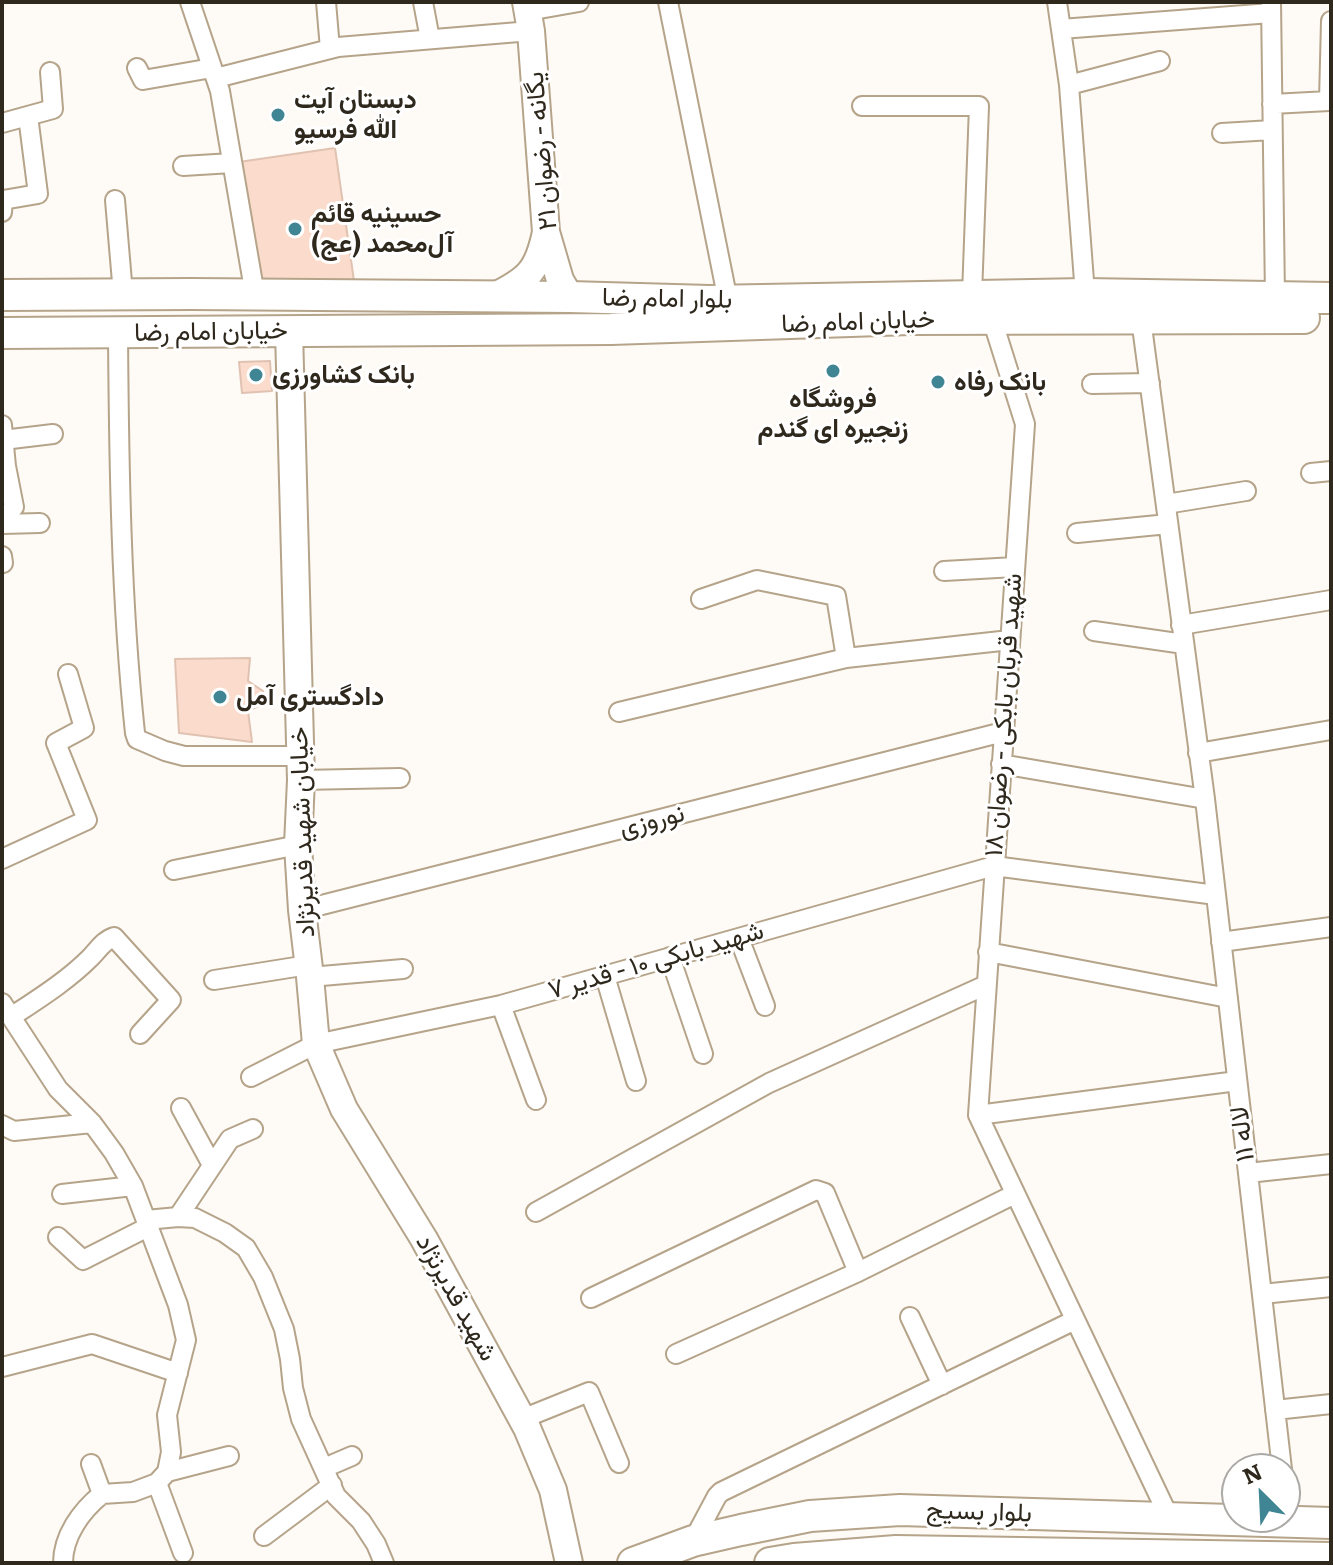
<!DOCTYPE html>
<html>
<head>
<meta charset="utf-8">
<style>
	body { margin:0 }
	#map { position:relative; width:1333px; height:1565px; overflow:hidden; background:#fefaf5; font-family:Literata,serif }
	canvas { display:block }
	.frame { position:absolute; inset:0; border:4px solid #2e281d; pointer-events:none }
	.north { position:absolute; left:1221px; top:1453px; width:80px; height:80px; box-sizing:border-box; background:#fff; border:2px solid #aba9a5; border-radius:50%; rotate:336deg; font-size:22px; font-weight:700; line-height:32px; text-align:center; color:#2e281d }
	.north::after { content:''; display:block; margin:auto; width:28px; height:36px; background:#408593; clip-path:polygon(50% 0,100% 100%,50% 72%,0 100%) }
</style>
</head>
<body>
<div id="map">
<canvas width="1333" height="1565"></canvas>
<div class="frame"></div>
<div class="north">N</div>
</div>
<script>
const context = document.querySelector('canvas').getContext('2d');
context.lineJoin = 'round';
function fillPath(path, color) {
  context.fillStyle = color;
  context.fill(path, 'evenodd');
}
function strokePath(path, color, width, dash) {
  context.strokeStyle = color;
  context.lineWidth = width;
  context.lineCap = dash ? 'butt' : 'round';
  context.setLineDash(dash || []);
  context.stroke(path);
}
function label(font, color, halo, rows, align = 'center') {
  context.font = font + ' Literata,Vazirmatn,serif';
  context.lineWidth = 6;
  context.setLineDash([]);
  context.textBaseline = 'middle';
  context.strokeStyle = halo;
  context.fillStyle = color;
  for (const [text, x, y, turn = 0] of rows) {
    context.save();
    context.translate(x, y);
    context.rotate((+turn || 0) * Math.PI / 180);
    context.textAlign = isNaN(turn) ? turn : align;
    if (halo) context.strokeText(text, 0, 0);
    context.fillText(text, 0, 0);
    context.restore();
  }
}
const building = new Path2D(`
	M335 148 356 295H255L232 163Z
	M270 361 272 391 242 393 239 362Z
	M250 658 248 681 263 691V704L248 711 252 742 179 733 175 659Z`);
const street = new Path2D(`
	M190 2 220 91 255 295
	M326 2 330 49
	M423 2 430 39
	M668 2 728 301
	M1057 2 1069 85 1085 294
	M1271 2 1275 298
	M528 11 579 2
	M1061 29 1271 13
	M137 68 143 80 212 68
	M216 78 338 47 531 31
	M1069 85 1160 61
	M1272 104 1329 101 1331 21
	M862 106H979L972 295
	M2 123 53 109 50 72
	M1222 133 1272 130
	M183 166 232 163
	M115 200 123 294
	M2 212 3 200 38 194 28 116
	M992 319 1025 424 978 1115 1169 1517
	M1141 319 1205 799 1282 1469
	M118 334C119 467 121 601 135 733L137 739 165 751 184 756H300
	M1092 384 1150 383
	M2 425 6 466 14 507 2 521
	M3 440 53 434
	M1311 473 1331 471
	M1166 504 1246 491
	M2 524 40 523
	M1077 533 1168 524
	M2 556 3 563
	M944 571 1015 567
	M701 599 757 580 836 596 846 658
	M1181 625 1331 600
	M1094 631 1184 644
	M619 712 846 658 1010 640
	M1198 753 1331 730
	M1001 764 1205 799
	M301 780 400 778
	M2 859 87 820 56 743 84 728 68 674
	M174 870 298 845
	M302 910 1003 732
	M739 938 765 1006
	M1221 942 1331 927
	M988 952 1228 998
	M670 957 703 1054
	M605 976 636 1081
	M310 977 403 969
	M214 980 308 965
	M2 1003 58 1089 92 1123 114 1153 133 1186 178 1305 186 1340 167 1415 171 1452 167 1472 157 1483 133 1492 102 1494
	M501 1005 536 1100
	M11 1017C38 999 67 981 90 958 98 950 104 940 114 937L171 1000 140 1034
	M251 1077 316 1044 501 1005 994 866 1216 895
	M181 1108 212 1165
	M978 1115 1237 1081
	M2 1125 14 1131 92 1123
	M1248 1173 1331 1164
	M62 1194 133 1186
	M536 1212 769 1083 986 985
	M178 1217 230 1139 253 1129
	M146 1220 178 1217 195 1218 225 1233 246 1248 263 1277 284 1329 290 1359 293 1388 301 1419 336 1496 361 1521 376 1544 384 1563
	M58 1237 83 1260 148 1227
	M1262 1294 1331 1287
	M591 1298 816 1190 825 1193 858 1272
	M910 1317 942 1385
	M676 1354 858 1272 1015 1194
	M2 1367 92 1344 178 1373
	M1275 1410 1331 1404
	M522 1419 589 1392 619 1463
	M91 1464 102 1494
	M324 1468 352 1456
	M167 1472 229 1456
	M157 1483 183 1553
	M1285 1495 1288 1521
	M264 1536 332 1485
	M693 1541 717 1496 721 1492 1075 1320
	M63 1563C63 1536 81 1511 102 1494`);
const secondary = new Path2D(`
	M526 2 531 31 546 232 560 280 570 297
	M493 297C528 280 538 271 546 232
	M289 331 301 780 298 845 302 910 310 977 316 1044 344 1109 424 1239 527 1428 553 1490 569 1563`);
const primary = new Path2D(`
	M2 295 192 294 570 297 709 301 1085 294 1331 298
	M2 333 611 329 910 319 1304 318
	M633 1563 693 1541 741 1530 810 1516 900 1510 1331 1523
	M770 1563 794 1559 896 1551 1331 1558`);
const markers = [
	[278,115,8,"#408593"],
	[295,229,8,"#408593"],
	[833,371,8,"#408593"],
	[256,375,8,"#408593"],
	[938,382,8,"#408593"],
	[220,697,8,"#408593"]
];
const poiNames = [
	["دبستان آیت",294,100],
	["الله فرسیو",294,130],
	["حسینیه قائم",311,214],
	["آل‌محمد (عج)",311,244],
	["بانک کشاورزی",272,375],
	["بانک رفاه",954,382],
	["فروشگاه",833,399,"center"],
	["زنجیره ای گندم",833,429,"center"],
	["دادگستری آمل",236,697]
];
const streetNames = [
	["یگانه - رضوان ۲۱",542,151,-95],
	["بلوار امام رضا",667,299,1],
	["خیابان امام رضا",858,322,-2],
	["خیابان امام رضا",211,332,-1],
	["شهید قربان بابکی - رضوان ۱۸",1004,715,-86],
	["نوروزی",652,821,-14],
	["خيابان شهيد قديرنژاد",303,832,-92],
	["شهید بابکی ۱۰ - قدیر ۷",656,961,-16],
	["لاله ۱۱",1243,1134,-97],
	["شهید قدیرنژاد",456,1298,61],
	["بلوار بسیج",979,1512,2]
];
fillPath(building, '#fbdccc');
strokePath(building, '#e0c2b2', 2);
strokePath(street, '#b5a48a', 22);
strokePath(secondary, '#b5a48a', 30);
strokePath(primary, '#b5a48a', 34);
strokePath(street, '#fff', 18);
strokePath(secondary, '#fff', 26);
strokePath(primary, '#fff', 30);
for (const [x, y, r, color] of markers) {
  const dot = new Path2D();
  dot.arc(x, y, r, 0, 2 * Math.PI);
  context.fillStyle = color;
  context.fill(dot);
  strokePath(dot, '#fff', 3);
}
label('bold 26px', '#2e281d', '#fff', poiNames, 'left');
label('26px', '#2e281d', '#fff', streetNames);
</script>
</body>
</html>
